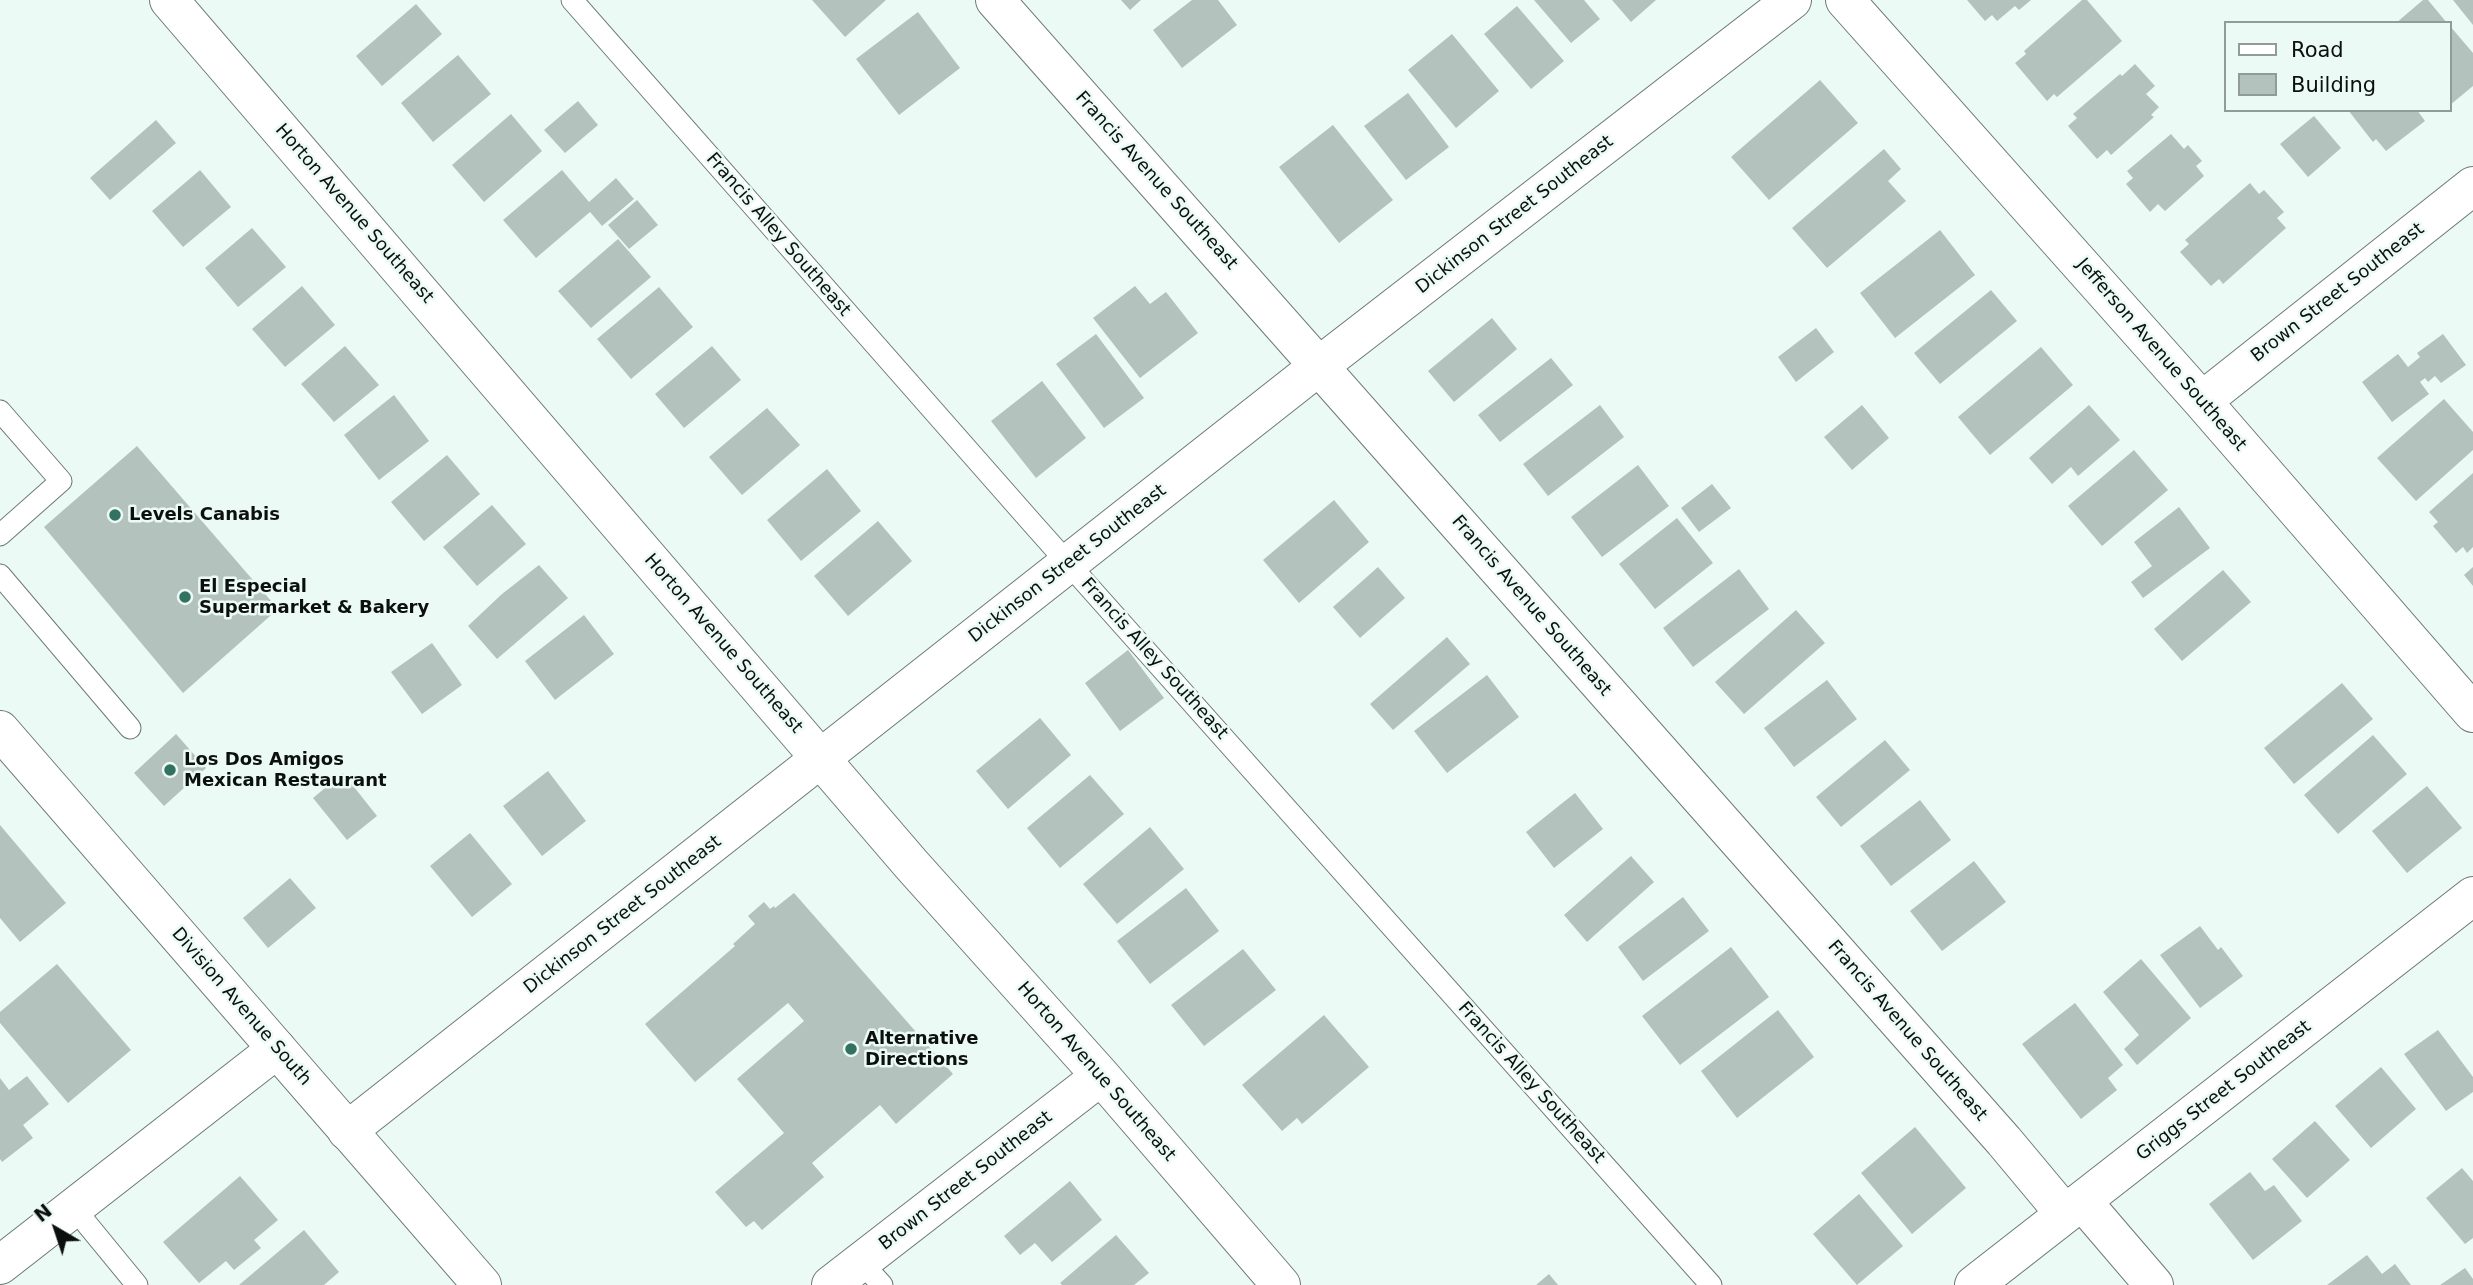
<!DOCTYPE html>
<html>
<head>
<meta charset="utf-8">
<style>
	body { margin:0 }
	#map { position:relative; width:2473px; height:1285px; overflow:hidden; background:#ebfaf5; font-family:"DejaVu Sans",sans-serif }
	canvas { display:block }
	.legend { position:absolute; left:2224px; top:21px; width:228px; height:91px; box-sizing:border-box; background:#ebfaf5; border:2px solid #919c99; margin:0; padding:9px 12px; list-style:none; font-size:21px; color:#0b100e }
	.legend li { display:flex; align-items:center; gap:14px; height:35px }
	.legend b { width:35px; border:2px solid #919c99 }
	.north { position:absolute; left:21px; top:1194px; width:70px; height:70px; -webkit-text-stroke:5px #ebfaf5; paint-order:stroke; rotate:321deg; font-size:19px; font-weight:700; line-height:28px; text-align:center; color:#0b100e }
	.north::after { content:''; display:block; margin:auto; width:24px; height:32px; background:#0b100e; clip-path:polygon(50% 0,100% 100%,50% 72%,0 100%) }
</style>
</head>
<body>
<div id="map">
<canvas width="2473" height="1285"></canvas>
<ul class="legend">
<li><b style="height:9px;background:#fff"></b>Road</li>
<li><b style="height:19px;background:#b3c2bc"></b>Building</li>
</ul>
<div class="north">N</div>
</div>
<script>
const context = document.querySelector('canvas').getContext('2d');
context.lineJoin = 'round';
function fillPath(path, color) {
  context.fillStyle = color;
  context.fill(path, 'evenodd');
}
function strokePath(path, color, width, dash) {
  context.strokeStyle = color;
  context.lineWidth = width;
  context.lineCap = dash ? 'butt' : 'round';
  context.setLineDash(dash || []);
  context.stroke(path);
}
function label(font, color, halo, rows, align = 'center') {
  context.font = font + ' "DejaVu Sans",sans-serif';
  context.lineWidth = 5;
  context.setLineDash([]);
  context.textBaseline = 'middle';
  context.strokeStyle = halo;
  context.fillStyle = color;
  for (const [text, x, y, turn = 0] of rows) {
    context.save();
    context.translate(x, y);
    context.rotate((+turn || 0) * Math.PI / 180);
    context.textAlign = isNaN(turn) ? turn : align;
    if (halo) context.strokeText(text, 0, 0);
    context.fillText(text, 0, 0);
    context.restore();
  }
}
const building = new Path2D(`
	M812 0H886L845 37Z
	M1121 0H1141L1130 10Z
	M1192 0H1218L1237 25 1182 68 1153 30Z
	M1534 0H1584L1600 19 1571 43Z
	M1612 0H1656L1631 22Z
	M1967 0H2031L2019 10 2015 6 1997 21 1992 15 1985 21Z
	M2082 0H2087L2122 41 2057 97 2054 94 2047 101 2015 63 2026 54 2024 51Z
	M2423 0H2428L2447 23H2396Z
	M2453 0H2473V25Z
	M416 4 442 34 382 86 356 56Z
	M1517 6 1564 61 1531 89 1484 34Z
	M918 12 960 68 899 115 856 59Z
	M2450 26 2473 53V86L2450 105Z
	M1452 34 1499 91 1456 128 1408 70Z
	M458 55 491 94 433 142 401 103Z
	M2135 64 2155 86 2146 94 2159 107 2151 115 2154 117 2111 155 2107 150 2097 159 2068 126 2077 118 2073 114 2120 74 2122 76Z
	M1820 80 1858 123 1769 200 1731 157Z
	M1408 93 1449 147 1406 180 1364 126Z
	M578 101 598 125 565 153 544 130Z
	M2348 110H2417L2425 121 2386 151 2376 139 2373 142Z
	M511 114 542 151 484 202 452 165Z
	M2314 116 2341 148 2308 177 2280 144Z
	M156 120 176 143 110 200 90 178Z
	M1333 125 1393 200 1339 243 1279 167Z
	M2171 134 2184 149 2188 145 2202 161 2196 166 2204 176 2165 211 2158 204 2150 212 2126 184 2133 178 2127 171Z
	M1884 149 1901 169 1888 181 1906 201 1827 268 1792 228Z
	M200 170 231 207 183 247 152 211Z
	M562 170 589 202 616 178 634 199 602 226 590 212 536 258 503 220Z
	M2250 183 2259 194 2264 190 2284 212 2277 218 2286 228 2223 284 2219 279 2211 286 2180 252 2189 244 2185 240Z
	M637 200 658 225 629 249 608 225Z
	M252 228 286 267 238 307 205 268Z
	M1940 230 1975 275 1895 338 1860 293Z
	M618 239 651 277 591 328 558 291Z
	M302 286 335 325 285 367 252 329Z
	M1135 286 1150 304 1166 292 1198 333 1140 378 1093 318Z
	M659 287 693 327 631 379 597 339Z
	M1991 290 2017 321 1940 384 1914 353Z
	M1492 318 1517 349 1454 402 1428 371Z
	M1816 328 1834 352 1796 382 1778 357Z
	M1096 334 1144 398 1104 428 1056 364Z
	M2443 334 2466 365 2441 383 2435 376 2428 382 2425 378 2420 382 2429 394 2392 422 2362 382 2398 354 2408 367 2420 357 2417 353Z
	M345 346 379 385 334 422 301 384Z
	M712 346 741 380 684 428 655 394Z
	M2041 347 2073 385 1990 455 1958 417Z
	M1551 358 1573 385 1500 442 1478 415Z
	M1042 381 1086 438 1036 478 991 421Z
	M394 395 429 441 379 480 344 435Z
	M2444 399 2473 432V450L2416 501 2377 458Z
	M1600 405 1624 437 1548 496 1523 464Z
	M1862 405 1889 438 1852 470 1824 437Z
	M2089 405 2120 440 2078 476 2071 467 2052 484 2029 458Z
	M767 408 800 445 742 495 709 457Z
	M137 446 278 609 183 693 44 527Z
	M2134 450 2168 490 2102 546 2068 506Z
	M447 455 480 494 424 541 391 502Z
	M1638 465 1669 506 1602 557 1571 517Z
	M827 469 861 511 801 561 767 520Z
	M2473 473V547L2467 553 2463 547 2456 553 2433 526 2438 522 2429 512Z
	M1712 484 1731 508 1699 532 1681 508Z
	M1334 500 1369 542 1299 603 1263 560Z
	M492 505 526 544 477 586 443 547Z
	M2179 507 2210 548 2143 598 2131 582 2152 566 2134 542Z
	M1677 518 1713 563 1655 609 1619 564Z
	M878 521 912 561 848 616 814 576Z
	M539 565 568 598 497 659 468 626 502 594Z
	M1378 567 1405 598 1360 638 1333 607Z
	M2473 567V586L2464 575Z
	M1739 569 1769 609 1693 667 1663 628Z
	M2223 570 2251 602 2182 661 2154 629Z
	M1796 610 1825 643 1744 714 1715 682Z
	M584 615 614 654 555 700 525 661Z
	M1447 637 1470 664 1393 730 1370 704Z
	M432 643 462 685 422 714 391 672Z
	M1128 650 1164 698 1120 731 1085 683Z
	M1487 675 1519 717 1447 773 1414 731Z
	M1827 680 1857 719 1794 767 1764 728Z
	M2342 683 2373 719 2294 784 2264 748Z
	M1040 718 1071 755 1008 809 976 771Z
	M176 734 206 768 164 806 134 773Z
	M2373 735 2407 774 2338 834 2304 795Z
	M1885 740 1910 770 1841 827 1816 797Z
	M548 771 586 821 542 856 503 806Z
	M343 773 377 816 347 840 313 798Z
	M1090 775 1124 814 1060 868 1027 828Z
	M2427 786 2462 828 2407 873 2372 831Z
	M1575 793 1603 829 1554 868 1526 832Z
	M1920 800 1951 840 1891 886 1860 846Z
	M0 825 66 903 20 942 0 918Z
	M1150 827 1184 869 1117 924 1083 884Z
	M470 833 512 884 472 917 430 866Z
	M1631 856 1654 882 1587 942 1564 915Z
	M1974 861 2006 902 1942 951 1910 911Z
	M290 878 316 908 268 948 243 918Z
	M1186 888 1219 931 1150 984 1117 941Z
	M794 893 953 1074 896 1124 880 1105 812 1163 824 1177 762 1230 754 1221 746 1227 715 1192 784 1133 737 1079 804 1021 788 1003 695 1082 645 1024 735 946 733 944 755 924 748 916 764 902 770 909 774 906 775 908Z
	M1683 897 1709 931 1643 981 1618 947Z
	M2200 926 2218 950 2221 947 2243 976 2200 1008 2160 955Z
	M1731 947 1769 997 1680 1065 1642 1016Z
	M1243 949 1276 990 1204 1046 1171 1005Z
	M2141 959 2191 1018 2137 1065 2124 1049 2139 1035 2103 992Z
	M57 964 131 1050 68 1103 0 1023V1012Z
	M2075 1003 2123 1065 2108 1078 2117 1090 2081 1119 2022 1044Z
	M1778 1010 1814 1057 1737 1118 1701 1071Z
	M1324 1015 1369 1067 1302 1124 1297 1118 1282 1131 1242 1085Z
	M2438 1030 2473 1077V1092L2446 1111 2404 1054Z
	M2381 1067 2416 1109 2371 1148 2335 1106Z
	M27 1076 49 1104 23 1125 33 1138 2 1162 0 1159V1078L9 1090Z
	M2315 1121 2350 1160 2307 1198 2272 1159Z
	M1915 1127 1966 1188 1912 1234 1861 1173Z
	M2462 1168 2473 1181V1238L2465 1244 2426 1198Z
	M2250 1172 2265 1191 2274 1185 2302 1221 2253 1260 2209 1204Z
	M240 1176 278 1220 254 1240 261 1248 234 1270 226 1261 199 1283 163 1242Z
	M1070 1181 1102 1220 1052 1262 1035 1243 1020 1255 1004 1236Z
	M1859 1194 1903 1246 1857 1285 1813 1234Z
	M304 1230 339 1272 324 1285H239Z
	M1116 1235 1149 1273 1134 1285H1062L1060 1283Z
	M2367 1255 2382 1274 2395 1264 2411 1285H2327Z
	M2465 1268 2473 1279V1285H2440Z
	M1549 1274 1558 1285H1536Z`);
const lane = new Path2D(`
	M572 0 1033 524 1711 1285
	M0 411 61 481 0 535
	M0 575 130 728
	M73 1207 137 1285
	M861 1262 882 1285`);
const street = new Path2D(`
	M169 0 911 864 1101 1076 1281 1285
	M995 0 2004 1141 2065 1214
	M1845 0 2202 401 2473 713
	M2202 401 2473 186
	M347 1131 1319 366 1792 0
	M2082 1201 2154 1285
	M0 1265 277 1049
	M831 1285 1101 1076
	M1974 1285 2473 896`);
const primary = new Path2D(`
	M0 730 482 1285`);
const markers = [
	[115,515,7,"#337260"],
	[185,597,7,"#337260"],
	[170,770,7,"#337260"],
	[851,1049,7,"#337260"]
];
const streetNames = [
	["Francis Avenue Southeast",1156,181,48],
	["Horton Avenue Southeast",354,214,49],
	["Dickinson Street Southeast",1515,215,-38],
	["Francis Alley Southeast",778,235,49],
	["Brown Street Southeast",2338,293,-38],
	["Jefferson Avenue Southeast",2161,355,49],
	["Dickinson Street Southeast",1068,564,-38],
	["Francis Avenue Southeast",1531,606,49],
	["Horton Avenue Southeast",723,644,49],
	["Francis Alley Southeast",1154,659,48],
	["Dickinson Street Southeast",623,915,-38],
	["Division Avenue South",241,1007,49],
	["Francis Avenue Southeast",1907,1031,49],
	["Horton Avenue Southeast",1096,1072,49],
	["Francis Alley Southeast",1531,1083,48],
	["Griggs Street Southeast",2224,1091,-38],
	["Brown Street Southeast",966,1181,-38]
];
const poiNames = [
	["Levels Canabis",129,515],
	["El Especial",199,587],
	["Supermarket & Bakery",199,608],
	["Los Dos Amigos",184,760],
	["Mexican Restaurant",184,781],
	["Alternative",865,1039],
	["Directions",865,1060]
];
fillPath(building, '#b3c2bc');
strokePath(lane, '#6c7974', 23);
strokePath(street, '#6c7974', 40);
strokePath(primary, '#6c7974', 40);
strokePath(lane, '#fff', 21);
strokePath(street, '#fff', 38);
strokePath(primary, '#fff', 38);
for (const [x, y, r, color] of markers) {
  const dot = new Path2D();
  dot.arc(x, y, r, 0, 2 * Math.PI);
  context.fillStyle = color;
  context.fill(dot);
  strokePath(dot, '#ebfaf5', 2.5);
}
label('18px', '#0b100e', '#ebfaf5', streetNames);
label('bold 18px', '#0b100e', '#ebfaf5', poiNames, 'left');
</script>
</body>
</html>
